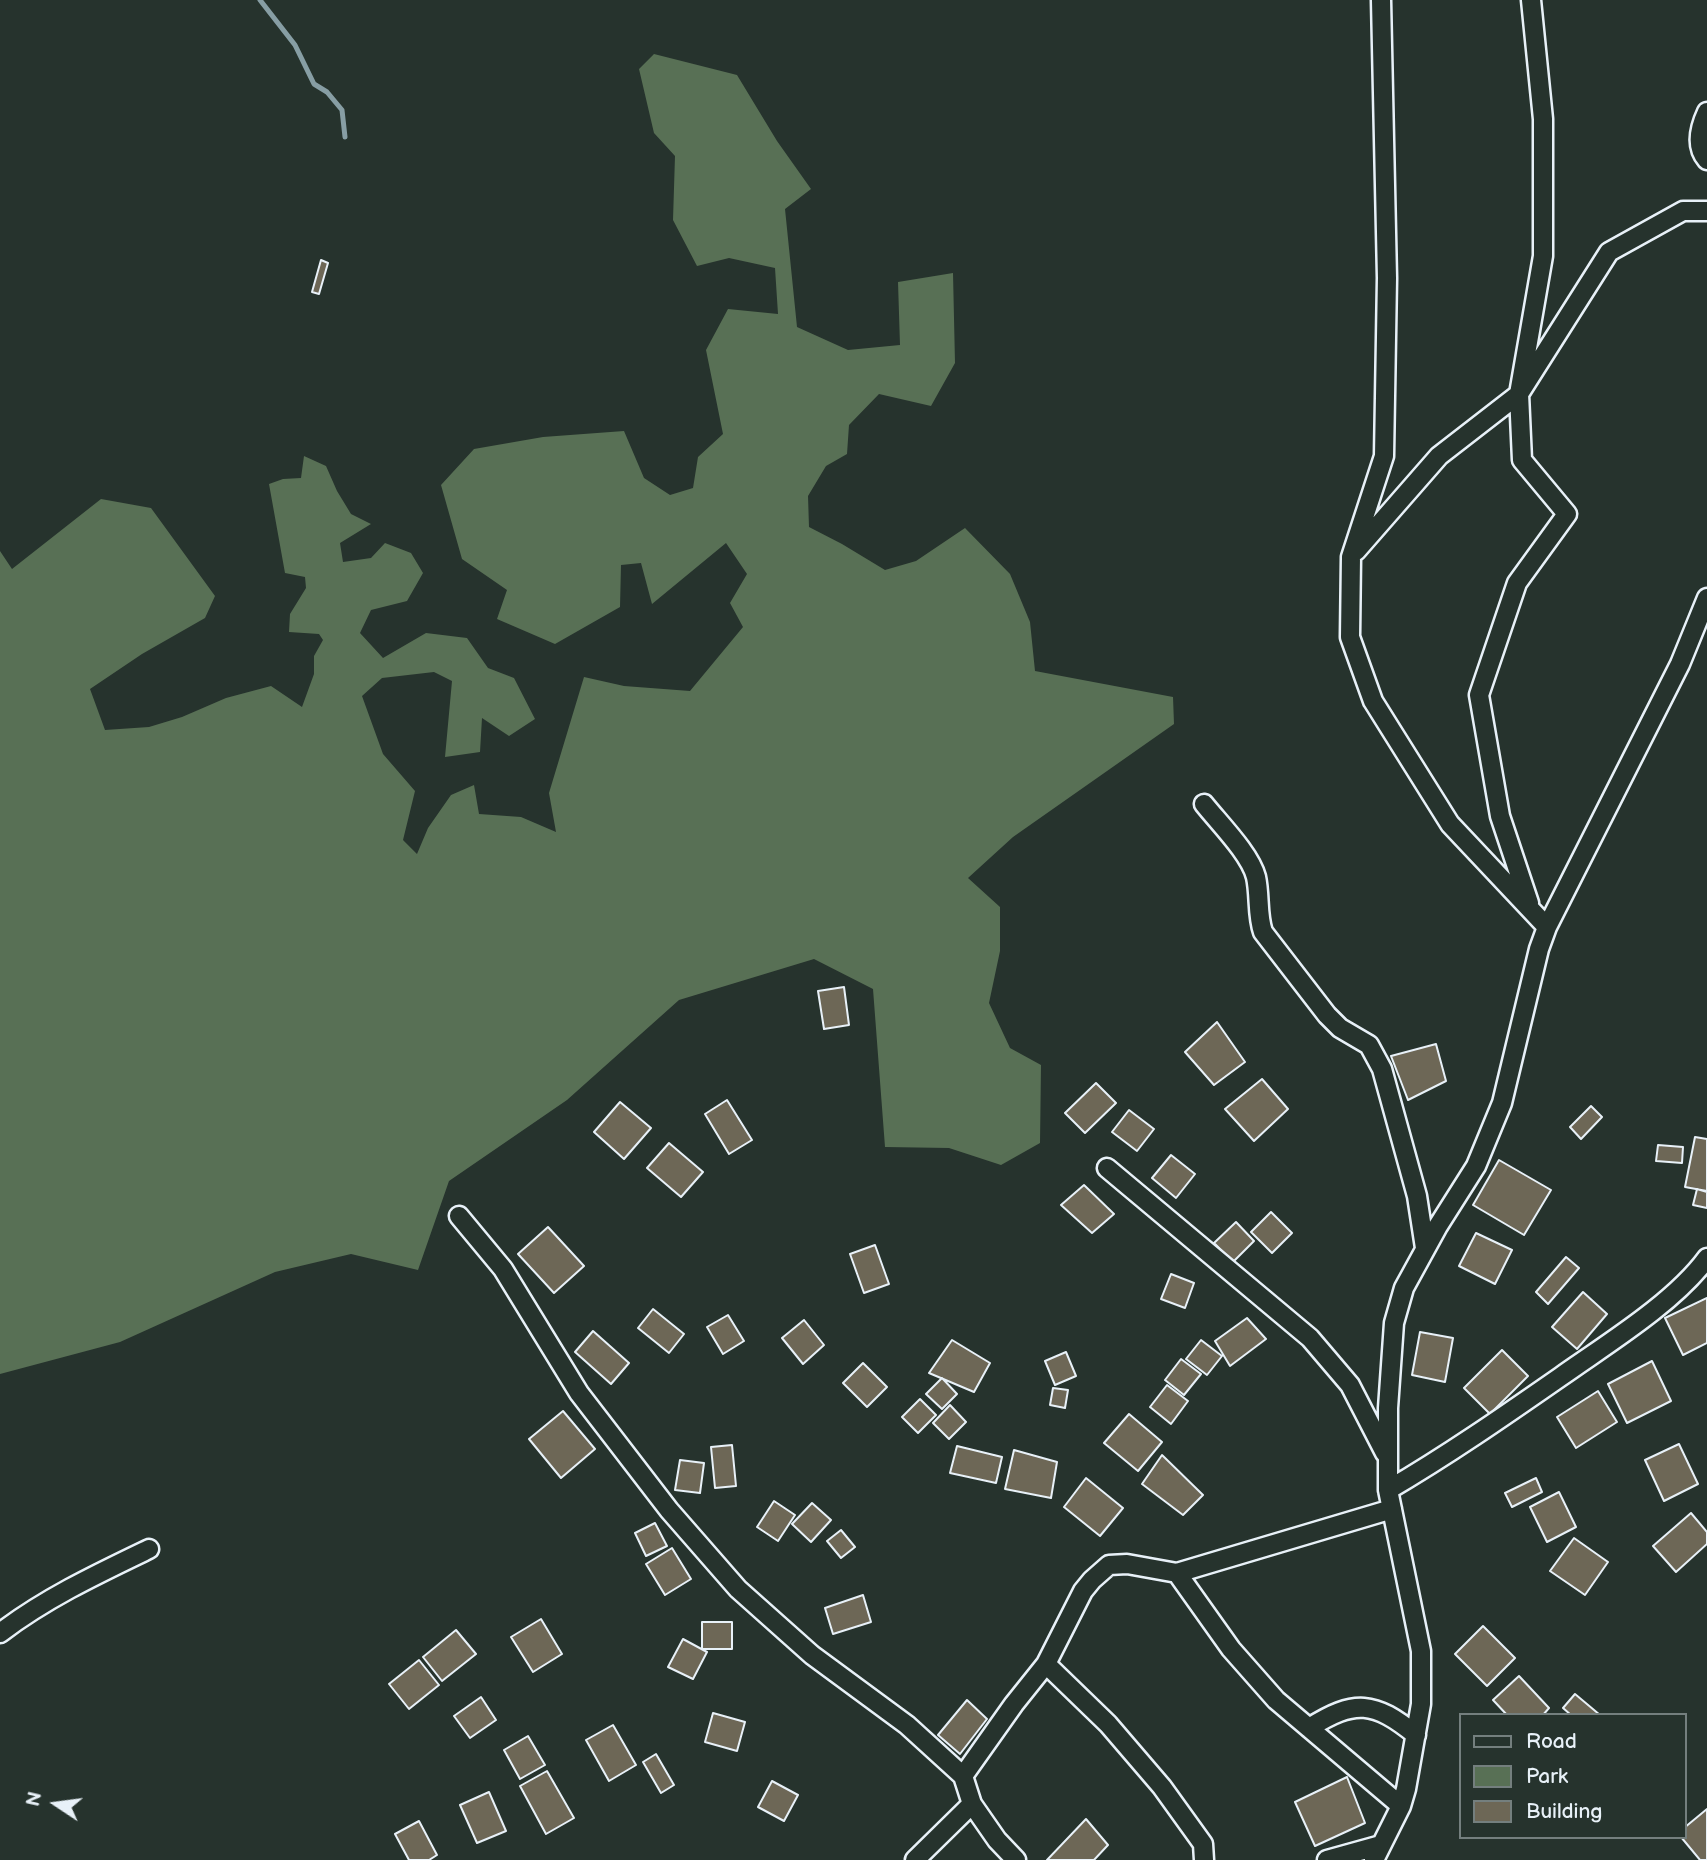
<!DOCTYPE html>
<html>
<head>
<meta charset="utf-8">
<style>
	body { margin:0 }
	#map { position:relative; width:1707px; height:1860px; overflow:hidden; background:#26332d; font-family:"Balsamiq Sans",sans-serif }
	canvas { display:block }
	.legend { position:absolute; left:1459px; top:1713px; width:228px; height:126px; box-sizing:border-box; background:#26332d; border:2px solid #747f7e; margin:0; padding:9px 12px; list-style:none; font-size:21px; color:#e8f1f8 }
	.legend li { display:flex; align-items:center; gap:14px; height:35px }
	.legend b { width:35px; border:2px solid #747f7e }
	.north { position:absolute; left:21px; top:1769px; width:70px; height:70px; -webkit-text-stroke:5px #26332d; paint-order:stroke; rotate:283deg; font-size:19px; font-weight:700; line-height:28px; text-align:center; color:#e8f1f8 }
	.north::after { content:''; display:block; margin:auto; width:24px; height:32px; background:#e8f1f8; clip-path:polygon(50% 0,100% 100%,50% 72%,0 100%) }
</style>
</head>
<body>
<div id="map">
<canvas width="1707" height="1860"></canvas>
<ul class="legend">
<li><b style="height:9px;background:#26332d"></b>Road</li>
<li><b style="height:19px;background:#587055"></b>Park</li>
<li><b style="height:19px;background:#6d6756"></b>Building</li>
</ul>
<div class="north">N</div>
</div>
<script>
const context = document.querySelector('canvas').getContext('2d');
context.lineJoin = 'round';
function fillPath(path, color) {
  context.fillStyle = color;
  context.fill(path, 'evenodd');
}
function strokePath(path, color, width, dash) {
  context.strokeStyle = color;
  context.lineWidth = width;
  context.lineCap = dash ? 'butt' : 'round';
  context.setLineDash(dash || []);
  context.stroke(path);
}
const green = new Path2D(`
	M654 54 737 75 777 141 811 189 785 209 797 327 848 350 900 345 898 282 953 273 955 363 931 406 879 394 849 425 847 454 826 466 808 496 809 527 842 544 885 570 916 561 965 528 1010 574 1030 622 1035 671 1173 697 1174 724 1013 837 968 878 1000 907V951L989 1003 1010 1048 1041 1065 1040 1143 1001 1165 949 1148 885 1147 873 989 814 959 679 1000 567 1100 449 1181 418 1270 351 1254 275 1272 120 1342 0 1374V551L12 569 101 499 151 508 215 596 205 618 142 654 90 689 105 730 149 727 182 717 226 698 271 686 302 707 314 674V656L323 640 319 634 289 632 290 614 306 588 305 577 285 573 269 484 283 479 301 478 304 456 326 466 337 491 351 514 371 524 340 543 343 562 371 558 385 543 411 553 423 573 407 601 371 610 360 633 383 658 426 633 467 638 488 668 514 678 535 719 509 736 482 718 480 752 445 757 452 681 434 672 382 678 362 696 383 754 415 791 403 840 417 854 428 828 451 795 474 785 479 814 521 817 556 832 549 793 584 677 624 686 690 691 743 627 730 603 747 574 726 543 652 604 641 563 621 565 620 607 555 644 497 619 507 590 462 559 441 485 474 449 543 437 624 431 644 478 670 495 693 488 698 457 723 434 706 350 728 309 778 314 775 268 729 258 697 266 673 220 675 156 654 133 639 69Z`);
const stream = new Path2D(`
	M260 0 295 45 314 84 327 92 342 110 345 137`);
const building = new Path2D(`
	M321 260 328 263 319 294 312 292Z
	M844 987 849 1025 824 1029 818 991Z
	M1217 1022 1245 1062 1214 1085 1185 1052Z
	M1436 1044 1446 1081 1408 1100 1391 1056Z
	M1262 1079 1288 1109 1254 1141 1225 1109Z
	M1096 1083 1116 1103 1085 1133 1065 1113Z
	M727 1100 752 1140 729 1154 705 1114Z
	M620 1102 651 1128 624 1159 594 1132Z
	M1591 1106 1602 1117 1581 1139 1570 1127Z
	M1129 1110 1154 1129 1137 1151 1112 1132Z
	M1695 1137 1707 1139V1191L1685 1187Z
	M669 1143 703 1172 681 1197 647 1168Z
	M1658 1145 1683 1147 1682 1163 1656 1161Z
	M1171 1155 1195 1174 1176 1198 1152 1178Z
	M1499 1160 1551 1190 1524 1235 1473 1205Z
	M1084 1185 1114 1214 1092 1233 1061 1205Z
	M1697 1189 1707 1192V1208L1693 1205Z
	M1271 1212 1292 1233 1272 1253 1251 1232Z
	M1236 1222 1254 1241 1233 1262 1214 1243Z
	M548 1227 584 1266 554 1293 518 1254Z
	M1476 1233 1512 1250 1495 1284 1459 1266Z
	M875 1245 889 1284 864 1293 850 1254Z
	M1566 1257 1579 1268 1548 1304 1536 1292Z
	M1171 1274 1194 1283 1185 1308 1161 1299Z
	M1583 1292 1607 1314 1577 1349 1552 1327Z
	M1707 1298V1343L1683 1355 1665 1318Z
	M653 1309 684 1334 669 1353 638 1328Z
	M728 1315 744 1341 723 1354 707 1327Z
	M1247 1318 1266 1339 1230 1366 1215 1341Z
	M804 1320 824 1345 803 1364 782 1338Z
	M593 1331 629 1363 611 1384 575 1352Z
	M1420 1332 1453 1338 1445 1382 1412 1375Z
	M952 1340 990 1363 974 1392 929 1373Z
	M1201 1340 1222 1356 1207 1375 1186 1359Z
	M1502 1350 1528 1376 1490 1414 1464 1388Z
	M1066 1352 1076 1376 1055 1385 1045 1361Z
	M1181 1359 1201 1374 1184 1395 1165 1380Z
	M1652 1361 1671 1401 1627 1423 1608 1384Z
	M863 1363 887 1387 867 1407 843 1383Z
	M942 1378 957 1394 942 1409 926 1394Z
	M1167 1385 1188 1401 1171 1424 1150 1407Z
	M1053 1388 1068 1390 1065 1408 1050 1405Z
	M1598 1391 1617 1422 1576 1448 1557 1417Z
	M920 1399 936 1415 918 1433 902 1417Z
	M950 1405 966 1422 949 1439 933 1423Z
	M563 1411 595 1449 561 1478 529 1439Z
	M1129 1414 1162 1442 1138 1471 1104 1443Z
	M1679 1444 1698 1484 1664 1501 1645 1460Z
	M732 1445 736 1486 715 1488 711 1447Z
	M957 1446 1002 1457 996 1483 950 1473Z
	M1014 1450 1057 1462 1051 1498 1005 1489Z
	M1162 1455 1203 1495 1183 1515 1142 1484Z
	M680 1460 704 1463 700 1493 675 1490Z
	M1086 1478 1123 1508 1100 1536 1064 1507Z
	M1536 1478 1542 1492 1512 1507 1505 1493Z
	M1559 1492 1576 1527 1547 1542 1530 1507Z
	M774 1501 795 1515 778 1541 757 1527Z
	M812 1503 831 1520 811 1542 792 1524Z
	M1691 1513 1707 1532V1544L1676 1572 1653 1546Z
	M655 1523 667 1546 646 1556 635 1533Z
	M841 1530 855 1547 841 1558 827 1541Z
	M1574 1538 1608 1562 1585 1595 1550 1571Z
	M672 1548 691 1579 665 1595 646 1564Z
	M863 1595 871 1622 833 1634 825 1608Z
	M541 1619 562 1654 533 1672 511 1637Z
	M702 1622H732V1649H702Z
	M1483 1626 1515 1658 1487 1686 1455 1654Z
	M456 1630 476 1654 442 1681 423 1657Z
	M683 1639 707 1652 693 1679 668 1667Z
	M419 1660 439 1685 409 1709 389 1684Z
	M1519 1676 1549 1708 1543 1715H1507L1493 1700Z
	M1575 1694 1600 1715H1571L1563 1708Z
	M481 1697 496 1720 470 1738 454 1716Z
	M967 1700 987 1719 960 1754 938 1735Z
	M713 1713 745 1722 737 1751 705 1742Z
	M613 1725 636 1765 609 1781 586 1740Z
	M528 1736 545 1765 520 1779 504 1750Z
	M656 1754 674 1785 661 1793 643 1762Z
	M547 1771 574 1818 546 1834 520 1786Z
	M1347 1777 1365 1823 1315 1846 1295 1802Z
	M772 1781 798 1795 784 1821 758 1807Z
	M489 1792 506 1831 477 1843 460 1805Z
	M1707 1809V1860H1700L1681 1837H1684V1828Z
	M1086 1819 1108 1845 1094 1860H1047Z
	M419 1821 437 1855 429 1860H409L395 1834Z`);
const minor = new Path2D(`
	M1381 0 1387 278 1384 456 1351 557 1350 637 1373 701 1450 824 1547 927
	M1707 112C1700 127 1695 146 1707 160
	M1356 551 1439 456 1519 394 1609 252 1683 211H1707
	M1204 804C1220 824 1250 854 1256 877 1260 895 1257 915 1263 932L1327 1015 1340 1028 1369 1045 1382 1069 1417 1196 1425 1248
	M1529 903 1500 816 1479 695 1517 583 1567 514 1522 460 1519 394 1543 256V119L1531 0
	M1107 1168 1310 1338 1350 1385 1385 1453
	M459 1216 503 1269 579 1393 669 1510 738 1589 812 1655 907 1725 963 1776 972 1804 997 1840 1016 1860
	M1388 1490C1453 1452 1514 1409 1576 1366 1618 1337 1677 1299 1707 1258
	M1177 1573 1231 1649 1276 1700 1401 1806
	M0 1633C46 1598 97 1574 149 1549
	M1046 1664 1108 1724 1162 1787 1203 1844 1204 1860
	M1309 1728C1355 1699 1374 1701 1416 1735
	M963 1776 1014 1704 1046 1664 1083 1591 1092 1580 1109 1565 1127 1564 1177 1573 1392 1509
	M915 1860 972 1804
	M1327 1860 1381 1845
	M1374 1860 1401 1806 1406 1789 1421 1704V1651L1388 1490V1408L1394 1323 1404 1288 1438 1226 1476 1166 1502 1103 1539 949 1547 927 1680 664 1707 598`);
fillPath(green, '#587055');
strokePath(stream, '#879ea4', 5);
fillPath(building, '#6d6756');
strokePath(building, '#e8f1f8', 2);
strokePath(minor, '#e8f1f8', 23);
strokePath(minor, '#26332d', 18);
</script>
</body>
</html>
